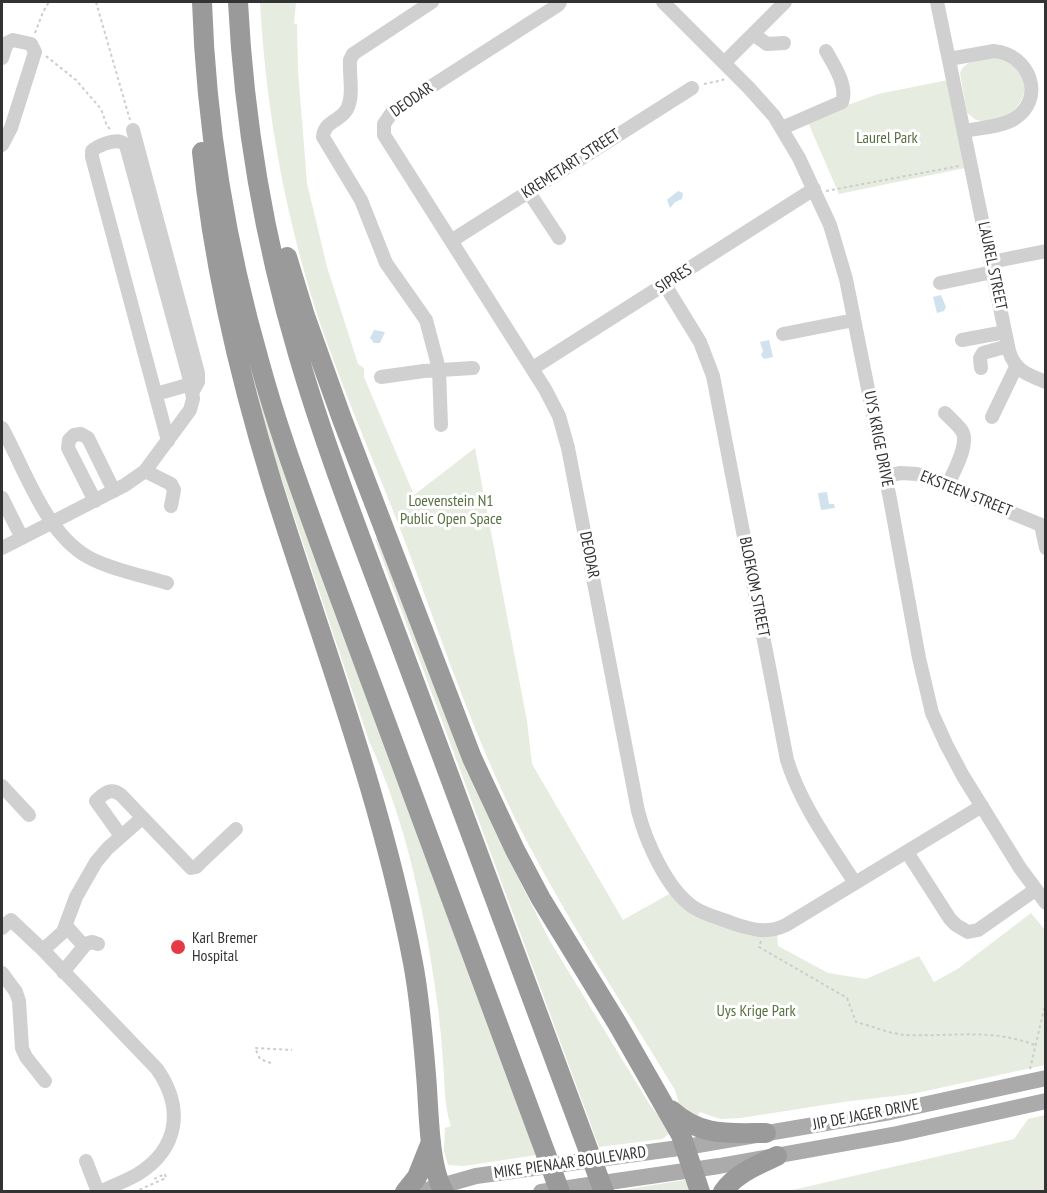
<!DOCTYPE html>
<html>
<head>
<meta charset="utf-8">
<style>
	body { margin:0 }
	#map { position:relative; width:1047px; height:1193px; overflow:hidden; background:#fff; font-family:"PT Sans Narrow",sans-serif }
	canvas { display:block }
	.frame { position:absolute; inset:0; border:3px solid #333; pointer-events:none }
</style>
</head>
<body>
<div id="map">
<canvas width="1047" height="1193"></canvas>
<div class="frame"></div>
</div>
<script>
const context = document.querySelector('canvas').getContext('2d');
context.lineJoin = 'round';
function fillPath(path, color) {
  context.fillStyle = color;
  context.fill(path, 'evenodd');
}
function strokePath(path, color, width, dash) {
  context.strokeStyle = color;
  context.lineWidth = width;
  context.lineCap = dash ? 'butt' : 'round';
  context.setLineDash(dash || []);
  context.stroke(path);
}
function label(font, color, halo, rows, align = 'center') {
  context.font = font + ' "PT Sans Narrow",sans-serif';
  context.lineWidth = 6;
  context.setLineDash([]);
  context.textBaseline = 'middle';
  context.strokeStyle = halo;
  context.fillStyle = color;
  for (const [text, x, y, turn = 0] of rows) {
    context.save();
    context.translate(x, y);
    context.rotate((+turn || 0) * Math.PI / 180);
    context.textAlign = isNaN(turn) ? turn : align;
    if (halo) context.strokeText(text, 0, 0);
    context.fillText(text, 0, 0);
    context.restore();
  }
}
const green = new Path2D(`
	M260 2H296L294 24H297L298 71 307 183 327 267 358 364 364 368V377L414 495 475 448 527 721 532 764 623 920 671 893 703 919 750 936 777 935 778 946 828 973 866 979 919 956 934 982 959 968 1031 913 1045 930V1065L912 1094 843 1102 741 1118 720 1119 700 1112 694 1121 680 1108 675 1090C624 1006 569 923 524 836 471 733 436 621 394 513 369 450 343 389 321 326 286 221 266 112 260 2Z
	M994 56C1045 64 1028 129 976 120L967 113 960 73C966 59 981 59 994 56Z
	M948 80 965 168 839 194 807 120 878 94Z
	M244 340 537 1155 464 1166 448 1165 444 1151 445 1128 451 1126C444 1106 445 1084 443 1062 442 1044 440 1026 438 1008 426 918 407 823 369 741L273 453 260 410Z
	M379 538 476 789 505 852 550 941 650 1105 663 1121 670 1133 662 1139 599 1147 375 539Z
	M1045 1115V1191H788L1014 1139 1028 1119Z
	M685 1180 693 1191H616Z`);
const water = new Path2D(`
	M678 191 683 193 682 199 675 202 670 208 667 200Z
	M941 295 946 307 944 311 937 313 933 297Z
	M374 330 385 332 380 343H374L370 338Z
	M769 340 773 357 764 359 761 355 763 351 760 342Z
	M827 492 829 504H834L835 508 821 510 818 493Z`);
const path = new Path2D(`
	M96 2 130 120
	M35 33 43 12 49 2
	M46 56 76 80 101 109 107 126 110 129
	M704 84 723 80V77
	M826 191 959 166
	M761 941 759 947 847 998 856 1022C872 1026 890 1034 906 1035 951 1037 991 1028 1035 1045
	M271 1063 260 1059 255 1048 292 1050
	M1030 1069 1046 1001
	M134 1192 166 1178 165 1174 154 1179`);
const minor = new Path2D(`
	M432 2 353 54 350 60C349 75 354 96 347 109 341 121 324 121 323 137L361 200 386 263 426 320 439 369 441 425
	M560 2 558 5 393 111 384 124V135L545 389 559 416 568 448 638 811C646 842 667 889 693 907 705 915 719 918 732 923 752 930 767 934 786 925L982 806
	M663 2 749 88 774 116 799 158 830 225 846 279 890 499 919 658 932 713 946 744 963 776 1020 868 1046 903
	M937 2 1009 351C1015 371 1028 375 1046 382
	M753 34 767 44 784 43
	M2 58 7 43 13 40 31 44 35 52 11 128 2 145
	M949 59 994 51C1029 54 1047 98 1014 119 1001 127 979 128 964 131
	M724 63 785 2
	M782 128 842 102C848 86 834 65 826 51
	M133 130 198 373V382L192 393
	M528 191 559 238
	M451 241 692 88
	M991 262 1046 251
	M940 283 993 272
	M665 285 700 342 713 376 787 760C801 805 830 844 855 883
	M783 334 854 320
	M962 340 1005 332
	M533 368 814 189
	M981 368 980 358 983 353 1008 346
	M381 377 424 371 473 368
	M156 394 191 384
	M945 413C951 419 958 425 962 431 970 444 953 473 947 486
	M992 417 1016 367
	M2 428C25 469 45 533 88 557 109 569 144 576 167 583
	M145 471 171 484 174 490 171 506
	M885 476 901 473 917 474 1046 527
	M2 498 22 538
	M95 501 68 448 69 440 74 435 81 434 88 438 114 491
	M1041 525 1046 548
	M2 548 125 485 145 471 190 410 193 399 191 384 127 149C126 146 125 143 121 142 113 139 97 146 92 151V157L168 441
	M2 786 29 815
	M121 836 96 801C104 793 111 787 121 795L191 868 196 867 200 863 236 829
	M907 852 950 919 956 925 968 932 978 930 1035 890
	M66 926 84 946
	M2 928 11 920 43 950 157 1069C184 1108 179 1148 138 1174 126 1181 112 1186 100 1192
	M43 950 63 932 76 897 96 862 108 848 142 818
	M63 972 86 944 92 942 98 944
	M2 973 16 992 19 1001 22 1048 26 1057 45 1081
	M86 1161 98 1192`);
const major = new Path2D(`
	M420 1192 476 1176 686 1147 890 1112 1046 1078
	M541 1192 719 1166 897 1134 1046 1101`);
const highway = new Path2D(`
	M202 2C206 124 226 246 260 364 278 430 302 494 325 558L560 1192
	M238 2C244 121 264 239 298 354 326 450 363 544 398 638 465 823 537 1007 604 1192
	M202 152C213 265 239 375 272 483 322 643 382 798 413 963 420 1000 423 1038 426 1075 429 1106 428 1166 444 1192
	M287 257 305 316 342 419 472 758 515 850 541 899 617 1023 681 1135 700 1192
	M671 1110C701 1137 728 1133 766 1133
	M405 1192 417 1177 431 1142
	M723 1192C736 1173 758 1165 777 1156`);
const markers = [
	[178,947,8,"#e63946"]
];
const streetNames = [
	["DEODAR",412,100,-35],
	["KREMETART STREET",571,164,-33],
	["LAUREL STREET",992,266,78],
	["SIPRES",674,279,-33],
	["UYS KRIGE DRIVE",878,439,79],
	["EKSTEEN STREET",966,494,22],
	["DEODAR",589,555,79],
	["BLOEKOM STREET",754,587,79],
	["JIP DE JAGER DRIVE",866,1115,-11],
	["MIKE PIENAAR BOULEVARD",570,1163,-8]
];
const parkNames = [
	["Laurel Park",887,138],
	["Loevenstein N1",451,501],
	["Public Open Space",451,519],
	["Uys Krige Park",756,1011]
];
const poiNames = [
	["Karl Bremer",192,938],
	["Hospital",192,956]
];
fillPath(green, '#e6ecdf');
fillPath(water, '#cfe2ee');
strokePath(path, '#cdcdcd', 2, [3, 3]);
strokePath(minor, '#d0d0d0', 14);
strokePath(major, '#ababab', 16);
strokePath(highway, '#9a9a9a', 20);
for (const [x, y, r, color] of markers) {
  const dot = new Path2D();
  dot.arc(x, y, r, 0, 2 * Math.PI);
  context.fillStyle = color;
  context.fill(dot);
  strokePath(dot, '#fff', 2);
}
label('16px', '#333', '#fff', streetNames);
label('16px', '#56703f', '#fff', parkNames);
label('16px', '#333', '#fff', poiNames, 'left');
</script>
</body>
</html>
